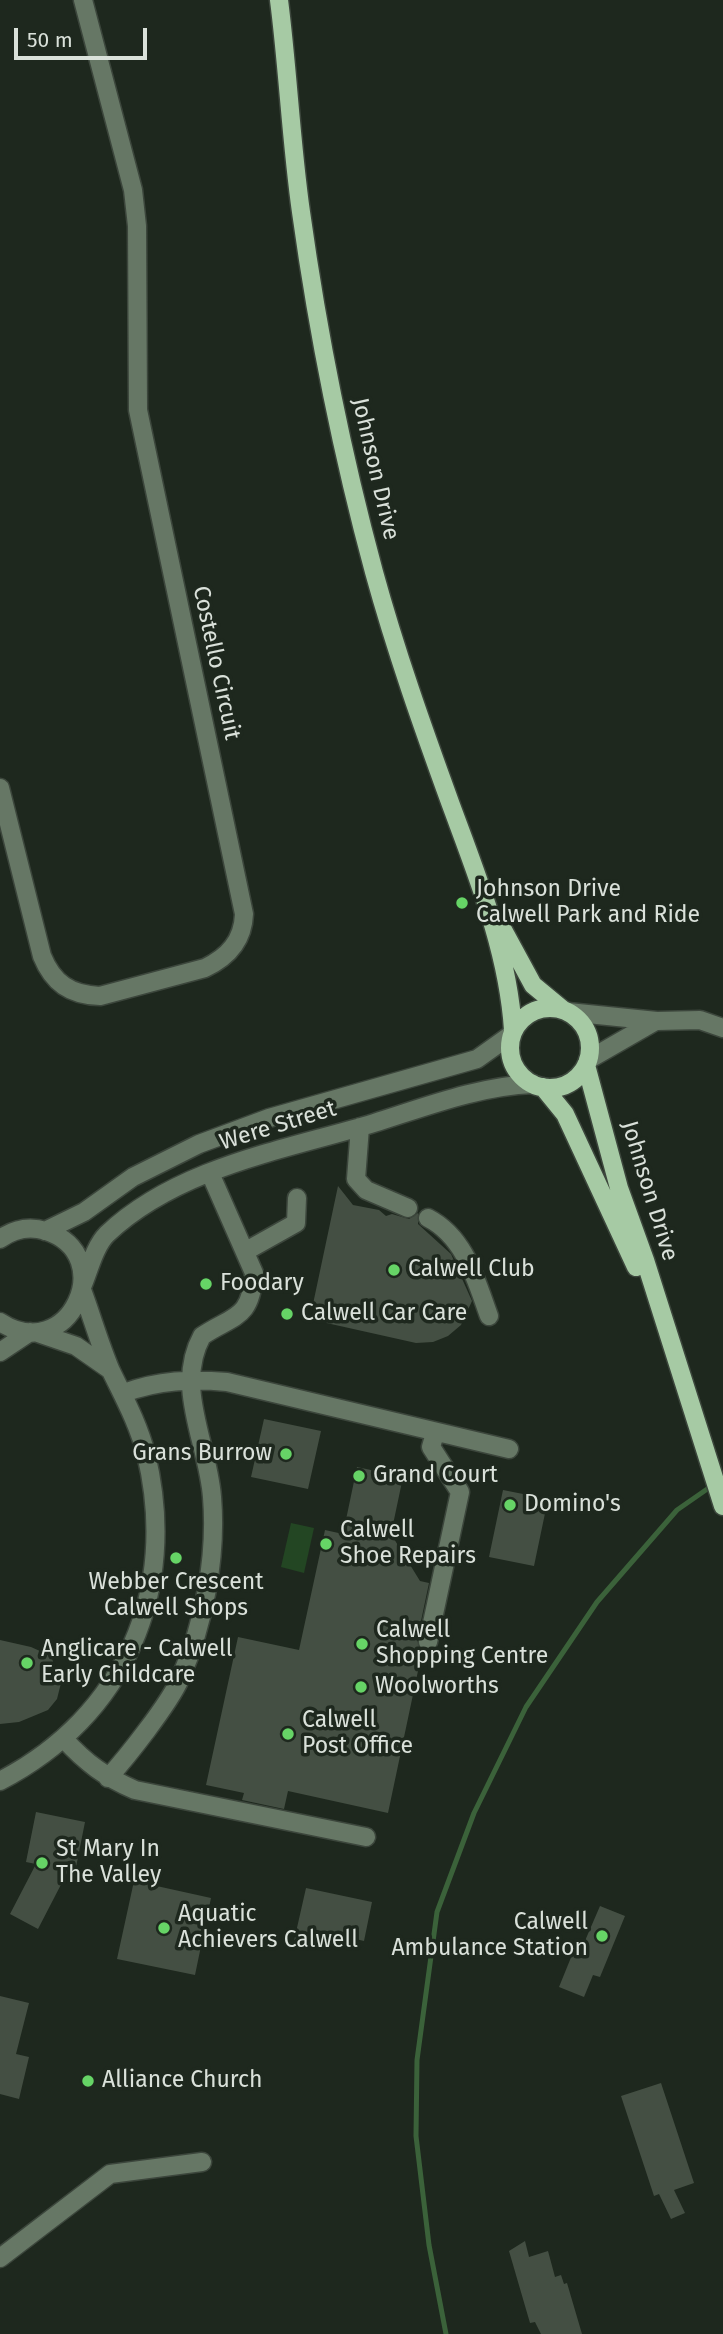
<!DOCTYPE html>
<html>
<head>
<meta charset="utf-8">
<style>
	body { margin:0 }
	#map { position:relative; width:723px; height:2334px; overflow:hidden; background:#1e281e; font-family:"Fira Sans",sans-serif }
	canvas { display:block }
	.scale { position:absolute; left:14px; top:28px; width:133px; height:32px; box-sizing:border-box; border:4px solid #dae1da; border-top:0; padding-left:9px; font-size:21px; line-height:24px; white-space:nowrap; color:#dae1da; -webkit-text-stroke:5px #1e281e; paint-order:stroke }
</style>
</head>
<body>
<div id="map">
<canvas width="723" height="2334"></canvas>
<div class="scale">50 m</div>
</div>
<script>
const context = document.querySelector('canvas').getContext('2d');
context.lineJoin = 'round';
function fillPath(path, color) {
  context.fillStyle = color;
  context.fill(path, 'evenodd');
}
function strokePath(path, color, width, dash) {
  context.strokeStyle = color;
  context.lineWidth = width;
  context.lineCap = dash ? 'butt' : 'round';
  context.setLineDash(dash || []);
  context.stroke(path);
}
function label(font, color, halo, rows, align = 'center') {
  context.font = font + ' "Fira Sans",sans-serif';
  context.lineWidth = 7;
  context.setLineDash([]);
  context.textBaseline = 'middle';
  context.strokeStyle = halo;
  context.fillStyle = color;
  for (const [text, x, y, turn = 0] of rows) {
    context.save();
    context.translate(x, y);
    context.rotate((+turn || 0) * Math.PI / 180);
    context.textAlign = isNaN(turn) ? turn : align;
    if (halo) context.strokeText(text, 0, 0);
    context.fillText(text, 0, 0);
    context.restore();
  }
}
const green = new Path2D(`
	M291 1523 314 1528 304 1573 281 1567Z`);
const stream = new Path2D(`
	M446 2334 429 2245 416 2136 417 2060 437 1912 474 1813 526 1707 597 1602 677 1510 713 1485`);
const building = new Path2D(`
	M338 1186 353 1205 379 1210 386 1216 392 1214 409 1219 418 1213V1224L451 1254 472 1301 461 1325 448 1336 433 1342 416 1343 322 1322 325 1307 313 1304Z
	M264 1419 321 1431 308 1489 251 1477Z
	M357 1467 403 1477 391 1534 420 1581 429 1583 417 1640 422 1652 388 1813 288 1791 284 1809 242 1800 244 1793 206 1785 238 1637 299 1650 325 1530 343 1534Z
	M503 1490 548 1499 534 1566 489 1557Z
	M0 1640 31 1647 51 1656 61 1683 57 1699 48 1710 19 1722 0 1724Z
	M36 1812 85 1822 75 1872 68 1871 38 1929 10 1914 36 1864 26 1862Z
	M134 1881 211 1898 195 1975 117 1959Z
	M306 1888 372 1902 364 1941 313 1929 309 1944 294 1941Z
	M600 1906 625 1916 600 1977 593 1975 584 1997 559 1987 572 1955 578 1957Z
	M0 1996 29 2003 16 2054 29 2057 19 2099 0 2094Z
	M661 2083 694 2183 674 2190 685 2213 671 2219 659 2194 654 2196 621 2096Z
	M525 2241 529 2257 548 2251 555 2277 561 2275 564 2284 567 2283 582 2334H541L535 2322 530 2323 509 2251Z`);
const minor = new Path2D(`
	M0 788 42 956C53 983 70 995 100 996L205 968C228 957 243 941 244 914L138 410 137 226 133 190 83 0
	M568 1012 657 1021 700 1020 723 1028
	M588 1060 654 1022
	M360 1127 356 1179 366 1190 408 1208
	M428 1218C465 1237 476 1280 489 1316
	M45 1231 84 1212 133 1177 199 1144 269 1118 477 1059 512 1034
	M0 1239C14 1229 30 1226 46 1231 120 1255 69 1367 0 1322
	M246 1251 296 1223 297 1198
	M82 1287C89 1271 94 1247 107 1234 178 1167 285 1150 374 1123 425 1107 479 1086 533 1084
	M38 1333 76 1346 109 1369
	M0 1352 30 1332
	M124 1393C159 1380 191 1379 227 1382L509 1449
	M428 1642 460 1492 431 1447 435 1433
	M64 1739C86 1763 105 1777 135 1790L366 1837
	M108 1778C127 1757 169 1704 180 1679 204 1624 217 1557 212 1497 208 1443 174 1387 202 1336 233 1315 251 1320 254 1273L210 1173
	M0 1781C125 1716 179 1591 146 1454 138 1423 124 1398 111 1371 100 1345 92 1317 82 1290
	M0 2258 110 2174 202 2162`);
const major = new Path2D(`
	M279 0C288 70 291 142 301 212 318 334 342 454 374 572 396 652 423 728 451 805 478 878 508 952 513 1030
	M501 926 533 985 562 1009
	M510 1048a40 40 0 1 1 80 0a40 40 0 1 1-80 0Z
	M586 1065 619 1188 645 1260 723 1506
	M543 1087 565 1114 636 1267`);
const markers = [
	[462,903,7,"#66d466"],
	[394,1270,7,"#66d466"],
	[206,1284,7,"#66d466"],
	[287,1314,7,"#66d466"],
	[286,1454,7,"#66d466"],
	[359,1476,7,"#66d466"],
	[510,1505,7,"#66d466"],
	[326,1544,7,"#66d466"],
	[176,1558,7,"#66d466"],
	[362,1644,7,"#66d466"],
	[27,1663,7,"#66d466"],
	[361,1687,7,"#66d466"],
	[288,1734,7,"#66d466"],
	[42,1863,7,"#66d466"],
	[164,1928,7,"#66d466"],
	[602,1936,7,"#66d466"],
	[88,2081,7,"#66d466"]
];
const streetNames = [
	["Johnson Drive",375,469,77],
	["Costello Circuit",216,663,78],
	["Were Street",278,1126,-17],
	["Johnson Drive",649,1191,73]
];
const poiNames = [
	["Johnson Drive",476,890],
	["Calwell Park and Ride",476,916],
	["Calwell Club",408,1270],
	["Foodary",220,1284],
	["Calwell Car Care",301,1314],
	["Grans Burrow",272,1454,"right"],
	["Grand Court",373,1476],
	["Domino's",524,1505],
	["Calwell",340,1531],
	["Shoe Repairs",340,1557],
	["Webber Crescent",176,1583,"center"],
	["Calwell Shops",176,1609,"center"],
	["Calwell",376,1631],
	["Shopping Centre",376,1657],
	["Anglicare - Calwell",41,1650],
	["Early Childcare",41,1676],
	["Woolworths",375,1687],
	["Calwell",302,1721],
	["Post Office",302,1747],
	["St Mary In",56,1850],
	["The Valley",56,1876],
	["Aquatic",178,1915],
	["Achievers Calwell",178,1941],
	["Calwell",588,1923,"right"],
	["Ambulance Station",588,1949,"right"],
	["Alliance Church",102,2081]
];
fillPath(green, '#234623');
strokePath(stream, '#3b623a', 5);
fillPath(building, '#444f43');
strokePath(minor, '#3c463c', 21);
strokePath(major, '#3c463c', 21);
strokePath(minor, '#667765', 18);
strokePath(major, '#a6caa4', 18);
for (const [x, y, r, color] of markers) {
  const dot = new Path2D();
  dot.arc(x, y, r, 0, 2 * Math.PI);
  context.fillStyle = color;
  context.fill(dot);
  strokePath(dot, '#1e281e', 2.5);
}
label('23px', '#dae1da', '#1e281e', streetNames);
label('23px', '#dae1da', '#1e281e', poiNames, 'left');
</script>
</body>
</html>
